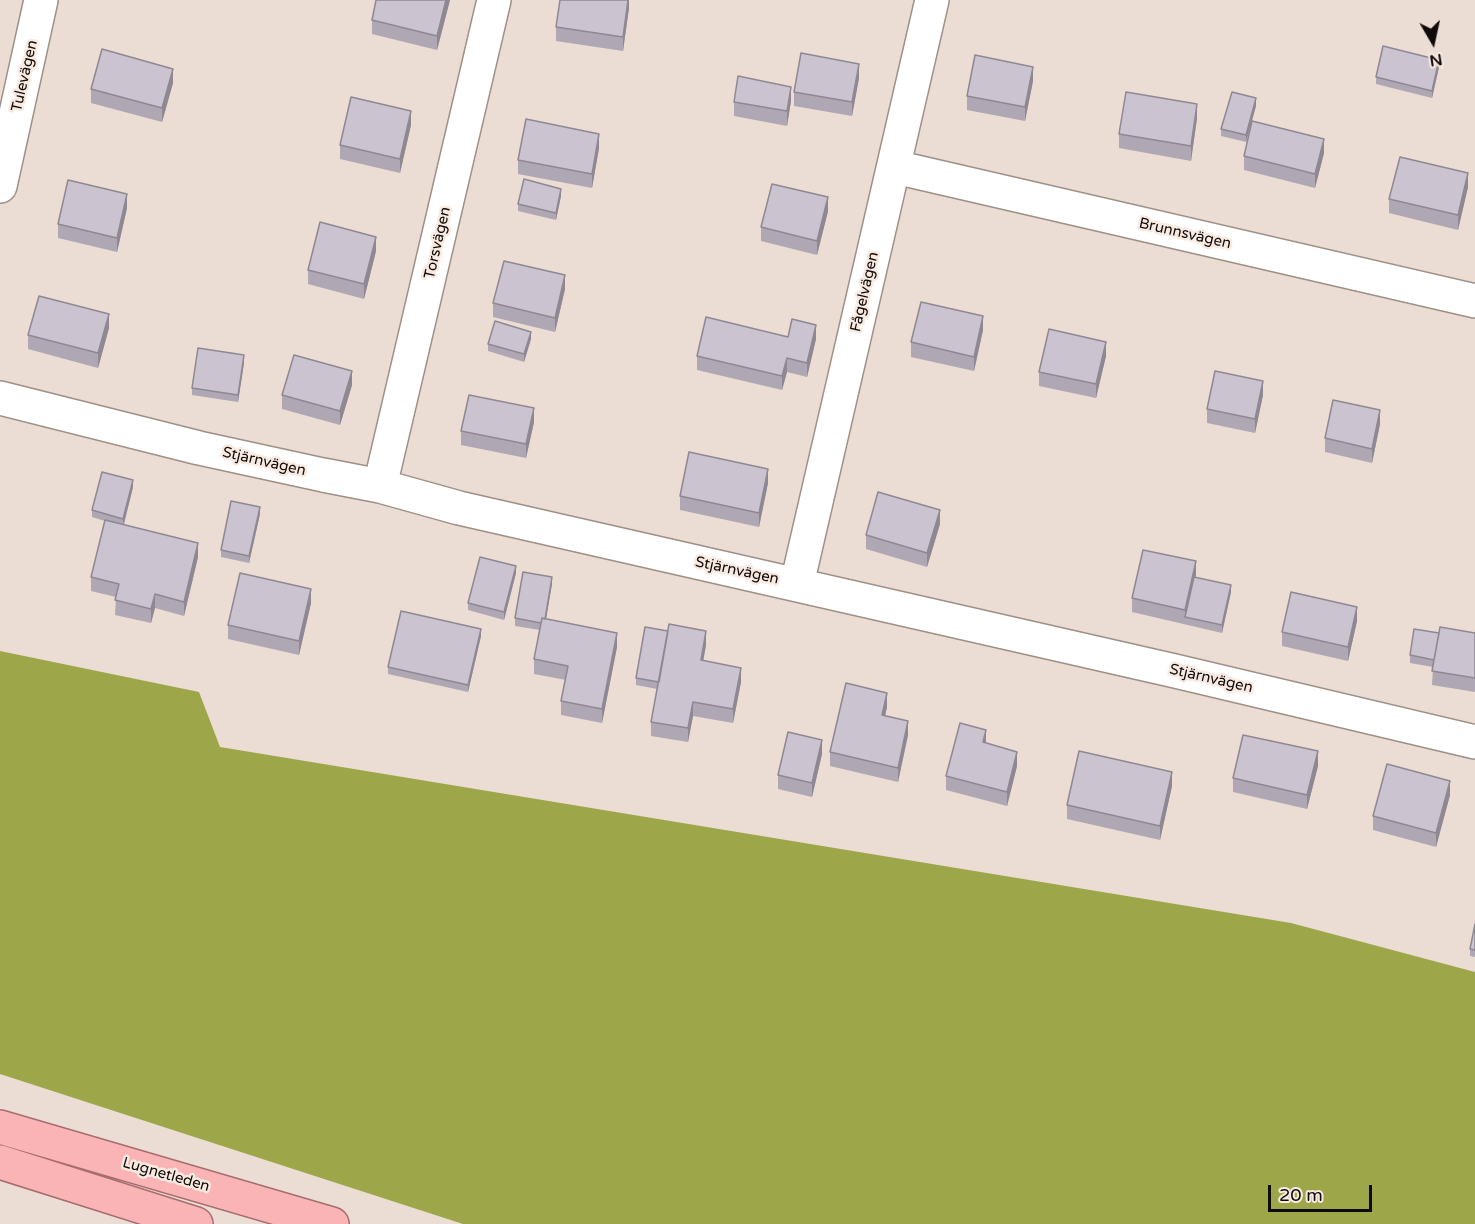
<!DOCTYPE html>
<html>
<head>
<meta charset="utf-8">
<style>
	body { margin:0 }
	#map { position:relative; width:1475px; height:1224px; overflow:hidden; background:#ebdcd4; font-family:"Varela Round",sans-serif }
	canvas { display:block }
	.north { position:absolute; left:1403px; top:12px; width:60px; height:60px; -webkit-text-stroke:4px #f9eae1; paint-order:stroke; rotate:171deg; font-size:16px; font-weight:700; line-height:24px; text-align:center; color:#100b09 }
	.north::after { content:''; display:block; margin:auto; width:21px; height:27px; background:#100b09; clip-path:polygon(50% 0,100% 100%,50% 72%,0 100%) }
	.scale { position:absolute; left:1268px; top:1185px; width:104px; height:27px; box-sizing:border-box; border:3px solid #100b09; border-top:0; padding-left:8px; font-size:18px; line-height:21px; white-space:nowrap; color:#100b09; -webkit-text-stroke:4px #f9eae1; paint-order:stroke }
</style>
</head>
<body>
<div id="map">
<canvas width="1475" height="1224"></canvas>
<div class="north">N</div>
<div class="scale">20 m</div>
</div>
<script>
const context = document.querySelector('canvas').getContext('2d');
context.lineJoin = 'round';
function fillPath(path, color) {
  context.fillStyle = color;
  context.fill(path, 'evenodd');
}
function strokePath(path, color, width, dash) {
  context.strokeStyle = color;
  context.lineWidth = width;
  context.lineCap = dash ? 'butt' : 'round';
  context.setLineDash(dash || []);
  context.stroke(path);
}
function label(font, color, halo, rows, align = 'center') {
  context.font = font + ' "Varela Round",sans-serif';
  context.lineWidth = 5;
  context.setLineDash([]);
  context.textBaseline = 'middle';
  context.strokeStyle = halo;
  context.fillStyle = color;
  for (const [text, x, y, turn = 0] of rows) {
    context.save();
    context.translate(x, y);
    context.rotate((+turn || 0) * Math.PI / 180);
    context.textAlign = isNaN(turn) ? turn : align;
    if (halo) context.strokeText(text, 0, 0);
    context.fillText(text, 0, 0);
    context.restore();
  }
}
const forest = new Path2D(`
	M0 651 199 692 220 747 1291 923 1475 972V1224H463L0 1074Z`);
const minor = new Path2D(`
	M895 167 1475 301
	M0 186 41 0
	M0 398 199 448 323 475 380 486 459 508 1175 671 1475 742
	M380 486 494 0
	M797 584 932 0`);
const trunk = new Path2D(`
	M0 1127 332 1224
	M0 1162 196 1224`);
const wall = new Path2D(`
	M450 0 437 50 372 34V20Z
	M629 0V8L623 51 556 41V27Z
	M1439 67 1432 98 1376 84V77Z
	M859 78 852 116 794 106V92Z
	M1033 81 1025 121 967 110V96Z
	M173 83 162 122 91 103V89Z
	M791 101 787 126 734 116V102Z
	M1256 106 1246 142 1221 136V129Z
	M1197 118 1191 161 1119 148V134Z
	M411 125 400 173 340 159V145Z
	M599 148 592 188 518 174V160Z
	M1324 153 1315 188 1244 170V156Z
	M1468 187 1458 230 1389 213V199Z
	M561 196 556 220 518 211V204Z
	M127 208 117 252 58 238V224Z
	M828 211 817 255 761 241V227Z
	M376 251 364 299 308 284V270Z
	M565 289 555 332 493 317V303Z
	M109 328 98 368 28 349V335Z
	M983 330 974 371 911 357V342Z
	M788 337 816 339 807 377 787 372 782 390 697 370V356Z
	M531 339 524 362 488 351V344Z
	M1106 356 1096 398 1039 386V372Z
	M244 363 238 402 192 395V388Z
	M352 385 340 425 282 409V395Z
	M1263 395 1255 433 1207 423V409Z
	M534 422 526 458 461 445V431Z
	M1380 424 1372 463 1325 452V438Z
	M768 483 759 527 680 510V496Z
	M133 487 124 525 198 557 184 616 155 608 151 623 115 615 116 597 91 591V577L105 521 92 517V510Z
	M260 514 249 563 221 557V550Z
	M940 524 927 567 866 549V535Z
	M516 573 504 620 468 610V603Z
	M1196 575 1195 577 1231 592 1222 633 1132 612V598Z
	M552 584 546 619 617 647 602 723 561 715V701L566 680 534 674V659L540 630 515 626V618Z
	M311 603 299 655 228 639V625Z
	M1357 621 1348 661 1282 646V632Z
	M1439 633H1475V692L1432 685 1433 667 1410 663V655Z
	M481 636 468 692 388 674V667Z
	M706 645 703 660 741 682 733 723 693 716 688 742 651 736V722L657 689 636 685V678Z
	M887 707 885 716 908 735 898 782 830 766V752Z
	M986 743 1017 766 1007 806 946 790V776Z
	M822 754 812 797 778 789V775Z
	M1318 766 1307 809 1233 792V778Z
	M1172 786 1160 840 1067 819V805Z
	M1450 795 1436 847 1373 830V816Z
	M1475 924V957L1470 956V949Z`);
const shadedWall = new Path2D(`
	M446 0H450L437 50V36Z
	M628 0H629V8L623 51V37Z
	M1439 60V67L1432 98V91Z
	M859 64V78L852 116V102Z
	M1033 67V81L1025 121V107Z
	M173 69V83L162 122V108Z
	M791 87V101L787 126V111Z
	M1256 98V106L1246 142V135Z
	M1197 104V118L1191 161V146Z
	M411 111V125L400 173V159Z
	M599 134V148L592 188V174Z
	M1324 139V153L1315 188V174Z
	M1468 173V187L1458 230V215Z
	M561 189V196L556 220V213Z
	M127 194V208L117 252V238Z
	M828 197V211L817 255V241Z
	M376 237V251L364 299V284Z
	M565 275V289L555 332V318Z
	M109 314V328L98 368V353Z
	M983 316V330L974 371V357Z
	M816 325V339L807 377V363Z
	M531 332V339L524 362V354Z
	M1106 342V356L1096 398V384Z
	M244 355V363L238 402V395Z
	M787 358V372L782 390V376Z
	M352 371V385L340 425V411Z
	M1263 381V395L1255 433V419Z
	M534 408V422L526 458V444Z
	M1380 410V424L1372 463V449Z
	M768 469V483L759 527V513Z
	M133 480V487L123 526V519Z
	M260 507V514L249 563V556Z
	M940 510V524L927 567V553Z
	M198 543V557L184 616V602Z
	M1196 561V575L1187 617H1185V610Z
	M516 566V573L504 620V612Z
	M552 577V584L544 631V624Z
	M1231 585V592L1222 633V625Z
	M311 589V603L299 655V641Z
	M155 594V608L151 623V609Z
	M1357 607V621L1348 661V647Z
	M481 629V636L468 692V685Z
	M706 631V645L701 674V660Z
	M617 633V647L602 723V709Z
	M741 668V682L733 723V709Z
	M887 693V707L882 729V715Z
	M693 702V716L688 742V728Z
	M908 721V735L898 782V768Z
	M986 730V744L983 742Z
	M822 740V754L812 797V783Z
	M1318 751V766L1307 809V795Z
	M1017 752V766L1007 806V792Z
	M1172 772V786L1160 840V826Z
	M1450 781V795L1436 847V833Z`);
const building = new Path2D(`
	M376 0H446L437 36 372 20Z
	M560 0H628L623 37 556 27Z
	M1383 46 1439 60 1432 91 1376 77Z
	M102 49 173 69 162 108 91 89Z
	M801 53 859 64 852 102 794 92Z
	M975 55 1033 67 1025 107 967 96Z
	M738 76 791 87 787 111 734 102Z
	M1126 92 1197 104 1191 146 1119 134Z
	M1232 92 1256 98 1246 135 1221 129Z
	M351 97 411 111 400 159 340 145Z
	M526 119 599 134 592 174 518 160Z
	M1252 121 1324 139 1315 174 1244 156Z
	M1400 157 1468 173 1458 215 1389 199Z
	M524 179 561 189 556 213 518 204Z
	M68 180 127 194 117 238 58 224Z
	M772 184 828 197 817 241 761 227Z
	M320 222 376 237 364 284 308 270Z
	M504 261 565 275 555 318 493 303Z
	M39 296 109 314 98 353 28 335Z
	M921 302 983 316 974 357 911 342Z
	M706 317 788 337 792 319 816 325 807 363 787 358 782 376 697 356Z
	M495 321 531 332 524 354 488 344Z
	M1049 329 1106 342 1096 384 1039 372Z
	M198 348 244 355 238 395 192 388Z
	M294 355 352 371 340 411 282 395Z
	M1215 371 1263 381 1255 419 1207 409Z
	M469 395 534 408 526 444 461 431Z
	M1333 400 1380 410 1372 449 1325 438Z
	M689 452 768 469 759 513 680 496Z
	M102 472 133 480 123 519 92 510Z
	M878 492 940 510 927 553 866 535Z
	M231 501 260 507 249 556 221 550Z
	M105 520 198 543 184 602 155 594 151 609 115 600 119 584 91 577Z
	M1143 550 1196 561 1185 610 1132 598Z
	M480 557 516 566 504 612 468 603Z
	M523 572 552 577 545 619 542 618 541 623 515 618Z
	M240 573 311 589 299 641 228 625Z
	M1194 577 1231 585 1222 625 1185 617Z
	M1291 592 1357 607 1348 647 1282 632Z
	M401 611 481 629 468 685 388 667Z
	M542 618 617 633 602 709 561 701 568 666 534 659Z
	M669 624 706 631 701 660 741 668 733 709 693 702 688 728 651 722Z
	M645 627 668 631 659 682 636 678Z
	M1440 627 1475 633V678L1432 671Z
	M1414 629 1439 633 1434 660 1410 655Z
	M846 683 887 693 882 715 908 721 898 768 830 752Z
	M960 723 986 730 983 742 1017 752 1007 792 946 776Z
	M788 732 822 740 812 783 778 775Z
	M1243 735 1318 751 1307 795 1233 778Z
	M1079 751 1172 772 1160 826 1067 805Z
	M1387 764 1450 781 1436 833 1373 816Z
	M1475 924V950L1470 949Z`);
const streetNames = [
	["Tulevägen",25,76,-77],
	["Brunnsvägen",1185,234,13],
	["Torsvägen",438,243,-77],
	["Fågelvägen",865,292,-77],
	["Stjärnvägen",264,462,13],
	["Stjärnvägen",737,571,12],
	["Stjärnvägen",1211,679,13],
	["Lugnetleden",166,1175,16]
];
fillPath(forest, '#9da74a');
strokePath(minor, '#9d9087', 36);
strokePath(trunk, '#a76d6e', 36);
strokePath(minor, '#fff', 33);
strokePath(trunk, '#fab4b6', 33);
fillPath(wall, '#afa8b4');
fillPath(shadedWall, '#8f8892');
fillPath(building, '#ccc3d1');
strokePath(building, '#8f8892', 1.5);
label('15px', '#100b09', '#f9eae1', streetNames);
</script>
</body>
</html>
